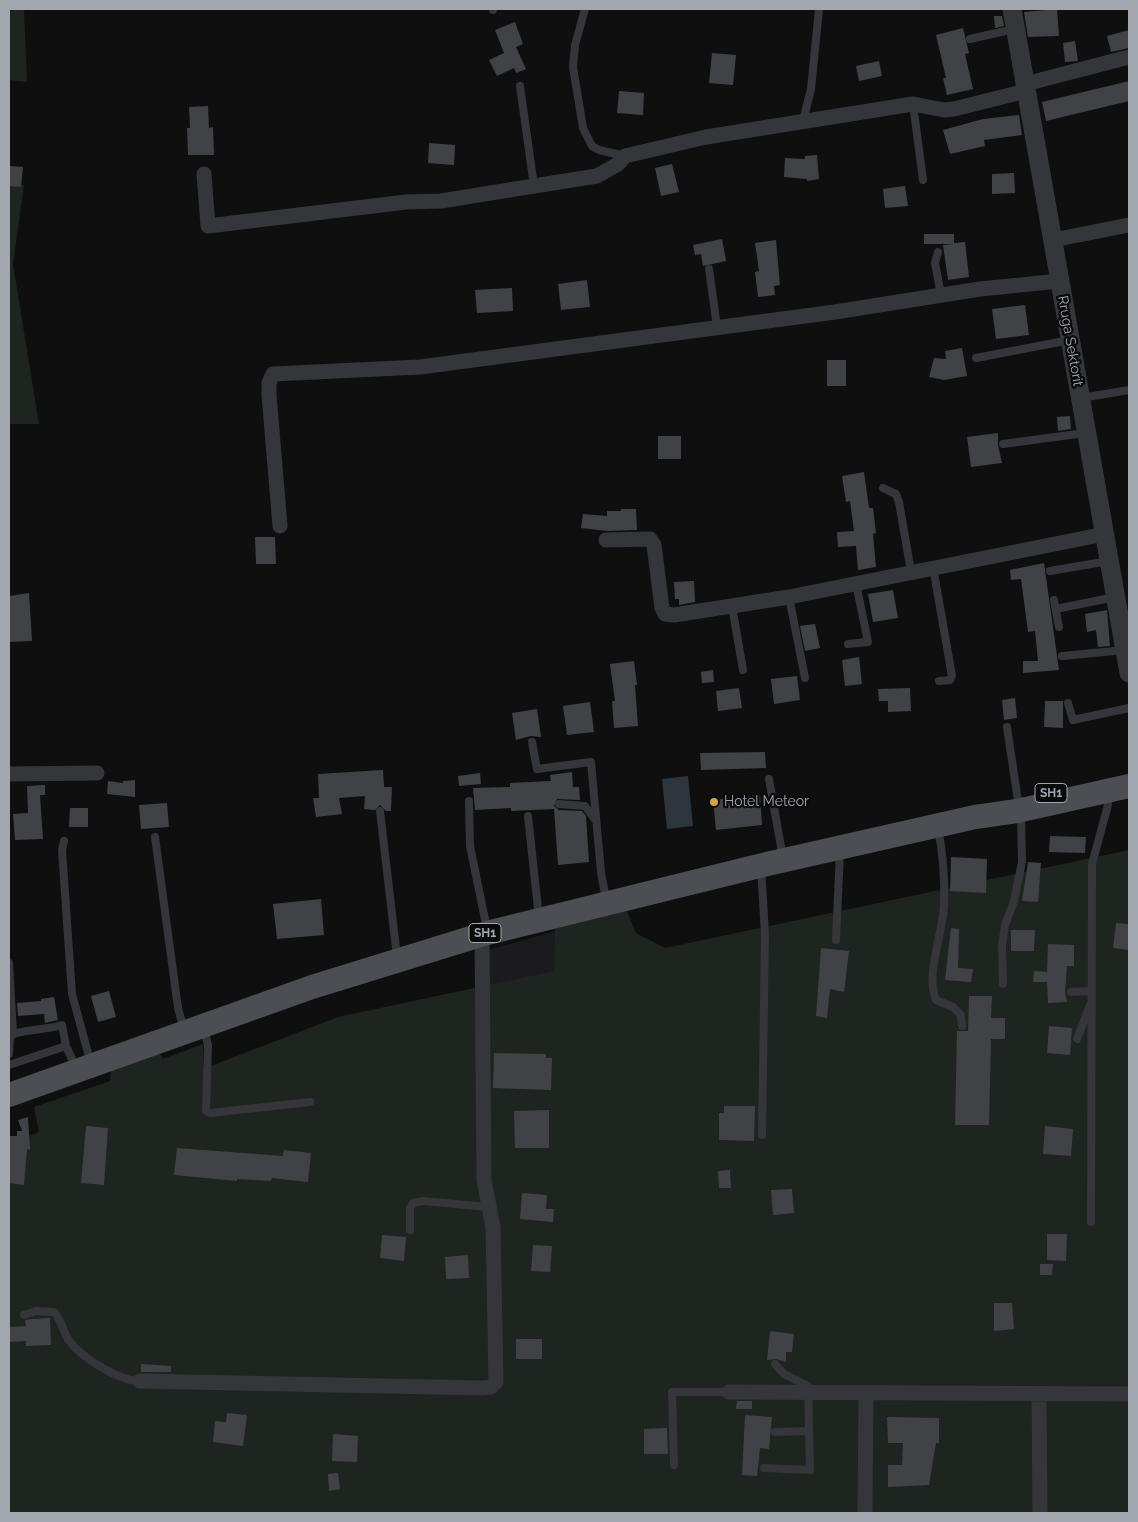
<!DOCTYPE html>
<html>
<head>
<meta charset="utf-8">
<style>
	body { margin:0 }
	#map { position:relative; width:1138px; height:1522px; overflow:hidden; background:#0f0f10; font-family:Raleway,sans-serif }
	canvas { display:block }
	.frame { position:absolute; inset:0; border:10px solid #a2a6af; pointer-events:none }
</style>
</head>
<body>
<div id="map">
<canvas width="1138" height="1522"></canvas>
<div class="frame"></div>
</div>
<script>
const context = document.querySelector('canvas').getContext('2d');
context.lineJoin = 'round';
function fillPath(path, color) {
  context.fillStyle = color;
  context.fill(path, 'evenodd');
}
function strokePath(path, color, width, dash) {
  context.strokeStyle = color;
  context.lineWidth = width;
  context.lineCap = dash ? 'butt' : 'round';
  context.setLineDash(dash || []);
  context.stroke(path);
}
function label(font, color, halo, rows, align = 'center') {
  context.font = font + ' Raleway,sans-serif';
  context.lineWidth = 4.5;
  context.setLineDash([]);
  context.textBaseline = 'middle';
  context.strokeStyle = halo;
  context.fillStyle = color;
  for (const [text, x, y, turn = 0] of rows) {
    context.save();
    context.translate(x, y);
    context.rotate((+turn || 0) * Math.PI / 180);
    context.textAlign = isNaN(turn) ? turn : align;
    if (halo) context.strokeText(text, 0, 0);
    context.fillText(text, 0, 0);
    context.restore();
  }
}
const built = new Path2D(`
	M555 931V1100L488 1098 489 950Z`);
const green = new Path2D(`
	M9 9H24L27 82 9 80Z
	M9 184 24 185 13 264 39 424H9Z
	M1129 850V1513H9V1144L39 1132 34 1107 110 1081 111 1070 159 1052 163 1059 203 1044V1069L338 1017 554 971 555 931 558 924 626 909 636 933 665 948Z`);
const water = new Path2D(`
	M688 776 693 826 667 829 662 779Z`);
const building = new Path2D(`
	M1057 9 1059 36 1028 37 1024 12Z
	M994 16H1002L1004 26 995 28Z
	M515 22 523 44 516 47 526 69 516 73 514 68 497 76 489 60 504 53 495 30Z
	M963 28 969 53 965 54 973 89 947 95 943 78H946L936 35Z
	M1129 30V48L1111 52 1107 36Z
	M1075 41 1078 61 1065 62 1063 43Z
	M712 53 736 55 733 85 709 83Z
	M879 61 882 76 859 81 856 66Z
	M1129 81V101L1046 121 1042 102Z
	M619 91 644 93 643 115 617 113Z
	M208 106 209 128 213 127 214 155H188L187 128H190L189 107Z
	M1019 115 1022 135 984 140 985 146 950 154 943 130 983 119Z
	M429 143 455 145 454 165 428 163Z
	M817 155 819 179 807 181V179L784 177 785 158 805 159V156Z
	M672 164 679 192 661 196 655 168Z
	M9 166 23 167 21 187 9 186Z
	M1014 173 1015 193 992 194V174Z
	M905 186 908 206 885 208 883 189Z
	M924 234H954V243L965 242 969 277 948 280 943 245 953 244H924Z
	M722 239 726 261 703 266 701 254 695 255 693 245Z
	M776 240 780 285 774 286 775 295 758 297 755 272 759 271 755 243Z
	M587 280 590 307 561 310 558 284Z
	M512 288 513 311 477 313 475 290Z
	M1025 305 1029 335 996 339 992 309Z
	M962 348 967 376 944 380 929 377 934 358 946 359 945 351Z
	M827 360H846V386H827Z
	M1070 416 1071 429 1058 431 1057 417Z
	M998 433V445L1002 463 971 467 967 437Z
	M658 436H681V459H658Z
	M864 472 869 508H873L876 533 873 534 876 567 858 570 856 546 838 547 837 532 854 531 850 501 846 502 842 476Z
	M621 509H636L637 530 607 531 581 528 583 514 607 516V511H621Z
	M255 537H275L276 564H256Z
	M1044 563 1059 670 1023 673V661H1038L1035 631 1028 632 1021 579 1011 580 1010 570Z
	M694 581 695 602 679 605V599H675L674 582Z
	M893 590 898 618 873 622 868 594Z
	M29 593 32 641 9 642V596Z
	M1107 610 1110 646 1098 647 1096 630 1087 632 1085 614Z
	M815 624 820 648 805 651 800 626Z
	M859 657 862 684 845 686 842 660Z
	M634 661 637 685H635L638 726 614 728 612 701H615L610 664Z
	M713 670 714 682 702 683 701 672Z
	M797 676 800 700 774 704 771 679Z
	M739 688 742 708 718 711 716 691Z
	M910 688 911 711 888 712V701H879L878 689Z
	M1015 698 1017 718 1004 720 1002 700Z
	M1045 701H1063V728L1044 727Z
	M590 702 594 732 567 735 563 706Z
	M537 709 541 737 531 736 516 740 512 713Z
	M765 752 766 768 701 770 700 753Z
	M383 770 384 787H392L391 811H386L380 805 375 810 364 809 365 796 339 798 342 814 316 817 313 798H319L318 774Z
	M572 772 573 787H579L580 800 557 799 554 806 559 810 582 811 586 816 589 862 558 865 554 809 511 811V808L475 810 473 788 510 787V783L551 781 550 775Z
	M480 773 481 784 459 786 458 776Z
	M135 780V797L107 794 108 781 123 783V781Z
	M45 785V795H40L43 839 15 840 13 814 28 813 27 786Z
	M760 795 762 825 716 830 713 800Z
	M167 803 169 827 141 829 139 805Z
	M70 808H88V827H69Z
	M1050 836 1086 837 1085 853 1049 852Z
	M951 857 987 859 986 893 950 891Z
	M1028 862 1041 863 1038 902 1022 901Z
	M321 899 324 935 277 939 273 904Z
	M1116 923 1129 924V950L1113 948Z
	M951 928 959 929 958 968 973 969 971 982 945 980Z
	M1011 930H1035L1034 951H1011Z
	M1048 944 1074 945V966H1067L1065 992 1067 1002 1048 1003 1047 982H1033L1034 971 1047 972Z
	M821 948 849 951 844 992 830 989 827 1018 816 1016Z
	M109 991 116 1017 98 1022 91 996Z
	M969 996H992L991 1018H1005V1039H991L989 1125H955L957 1031H968Z
	M54 997 58 1020 45 1023 44 1014 18 1016 17 1003 41 1001V999Z
	M1049 1026 1072 1028 1070 1055 1047 1053Z
	M494 1053 546 1054V1058H552L551 1090 493 1088Z
	M724 1106H755L754 1141 719 1140V1113H724Z
	M549 1110V1148H515L514 1111Z
	M28 1117 30 1150 27 1149 24 1185 9 1183V1136H17V1131H22L18 1120Z
	M86 1126 108 1128 104 1185 81 1183Z
	M1045 1126 1073 1129 1071 1156 1043 1154Z
	M177 1148 283 1156 284 1150 311 1153 308 1182 272 1178 271 1181 237 1179V1181L174 1175Z
	M730 1170 731 1188H719L718 1171Z
	M792 1189 794 1213 773 1215 771 1190Z
	M522 1193 547 1195 546 1209H554L553 1222 520 1219Z
	M1047 1234H1067L1066 1261 1047 1260Z
	M382 1235 406 1237 404 1261 380 1258Z
	M533 1245 552 1246 550 1272 531 1271Z
	M468 1255 469 1278 446 1279 445 1257Z
	M1040 1264H1053L1052 1275H1040Z
	M994 1303H1012L1014 1329 994 1331Z
	M50 1318 51 1345 26 1346V1341L9 1342V1327L26 1326 25 1320 31 1319Z
	M770 1331 794 1334 792 1352H786V1362L776 1359 767 1360Z
	M516 1339H542V1359H516Z
	M141 1364 171 1366V1372H141Z
	M737 1401H752V1409H736Z
	M227 1413 247 1415 243 1446 213 1442 215 1421 226 1422Z
	M745 1415 772 1417 769 1449 760 1448 757 1476 742 1475Z
	M887 1417 939 1418V1443H936L929 1485 888 1487V1465H902L903 1443H888Z
	M667 1428 668 1454H644V1429Z
	M333 1434 358 1436 357 1462 332 1461Z
	M338 1473 340 1489 329 1491 328 1474Z`);
const service = new Path2D(`
	M493 9V10
	M585 9 575 45 573 67 583 128 592 146 599 150 625 156
	M970 39 1014 29
	M520 86 534 186
	M913 104 923 180
	M803 121 811 89 819 9
	M938 252 935 263 941 295
	M709 269 717 327
	M976 358 1070 340
	M1081 398 1129 390
	M1003 444 1085 433
	M883 488 896 494 899 502 911 572
	M933 567 952 676 950 680 939 681
	M1050 571 1109 561
	M789 597 805 678
	M1054 600 1059 627
	M732 606 743 670
	M1056 609 1115 597
	M848 644 868 642 856 583
	M1062 656 1125 650
	M1068 703 1073 720 1129 708
	M1007 727 1018 801
	M532 742 537 769 591 762 601 872 606 900
	M769 779 783 858
	M469 801 470 846 487 929
	M559 804 585 806 596 821
	M380 811 397 957
	M528 816 539 918
	M938 828C943 853 945 879 944 905 943 934 925 974 936 1000L953 1007 961 1015 962 1026
	M155 837 178 1008 184 1030
	M64 841 62 850 72 994 91 1064
	M761 867 765 934 762 1135
	M836 940 840 852
	M9 963 13 1034
	M1003 984 1002 946 1005 925 1014 901 1022 862 1021 813
	M1071 992 1091 991
	M204 1029 208 1045 206 1111 210 1113 310 1102
	M1077 1039 1090 1005
	M9 1054 10 1038 13 1034C29 1029 46 1030 62 1025L66 1046
	M9 1065 66 1046 76 1068
	M1091 1222 1092 864 1108 805 1107 792
	M410 1230V1208L413 1203 423 1201 488 1207
	M24 1315 36 1311 54 1312C61 1319 63 1331 68 1339 80 1357 119 1381 140 1381
	M775 1432 809 1431
	M674 1465 672 1392H729
	M764 1468 810 1470 808 1386 784 1374 775 1364`);
const minor = new Path2D(`
	M1025 84 1129 57
	M204 174 208 226 406 202 441 201 534 186 597 176 618 164 625 156 706 137 913 104 944 110 954 109 1026 91
	M1053 240 1129 225
	M280 526 269 395V383L273 374 420 367 835 312 980 289 1060 281
	M606 540 650 539 654 545 662 608 665 614 674 615 789 597 1105 534
	M9 774 97 773
	M140 1381 483 1388 491 1387 496 1382 493 1227 484 1180 482 934
	M729 1392 1129 1394
	M1039 1394 1040 1513
	M865 1513 866 1393`);
const tertiary = new Path2D(`
	M1012 9 1129 673`);
const primary = new Path2D(`
	M9 1095 312 987 487 933 767 864 975 817 1017 811 1129 786`);
const markers = [
	[714,802,5,"#d9a43e"]
];
const shields = [
	[1051,793,32],
	[485,933,32]
];
const shieldNames = [
	["SH1",1051,793],
	["SH1",485,933]
];
const streetNames = [
	["Rruga Sektorit",1070,341,80]
];
const poiNames = [
	["Hotel Meteor",724,802]
];
fillPath(built, '#1b1b1d');
fillPath(green, '#1e241f');
fillPath(water, '#2e353b');
fillPath(building, '#414245');
strokePath(service, '#353639', 8);
strokePath(minor, '#353639', 15);
strokePath(tertiary, '#353639', 19);
strokePath(primary, '#4d4e53', 24);
for (const [x, y, r, color] of markers) {
  const dot = new Path2D();
  dot.arc(x, y, r, 0, 2 * Math.PI);
  context.fillStyle = color;
  context.fill(dot);
  strokePath(dot, '#0a0a0b', 2);
}
for (const [x, y, w] of shields) {
  const box = new Path2D();
  box.roundRect(x - w / 2, y - 9.5, w, 19, 4);
  context.fillStyle = '#0a0a0b';
  context.fill(box);
  strokePath(box, '#a2a6af', 1);
}
label('bold 12px', '#a2a6af', null, shieldNames);
label('14px', '#a2a6af', '#0a0a0b', streetNames);
label('14px', '#a2a6af', '#0a0a0b', poiNames, 'left');
</script>
</body>
</html>
